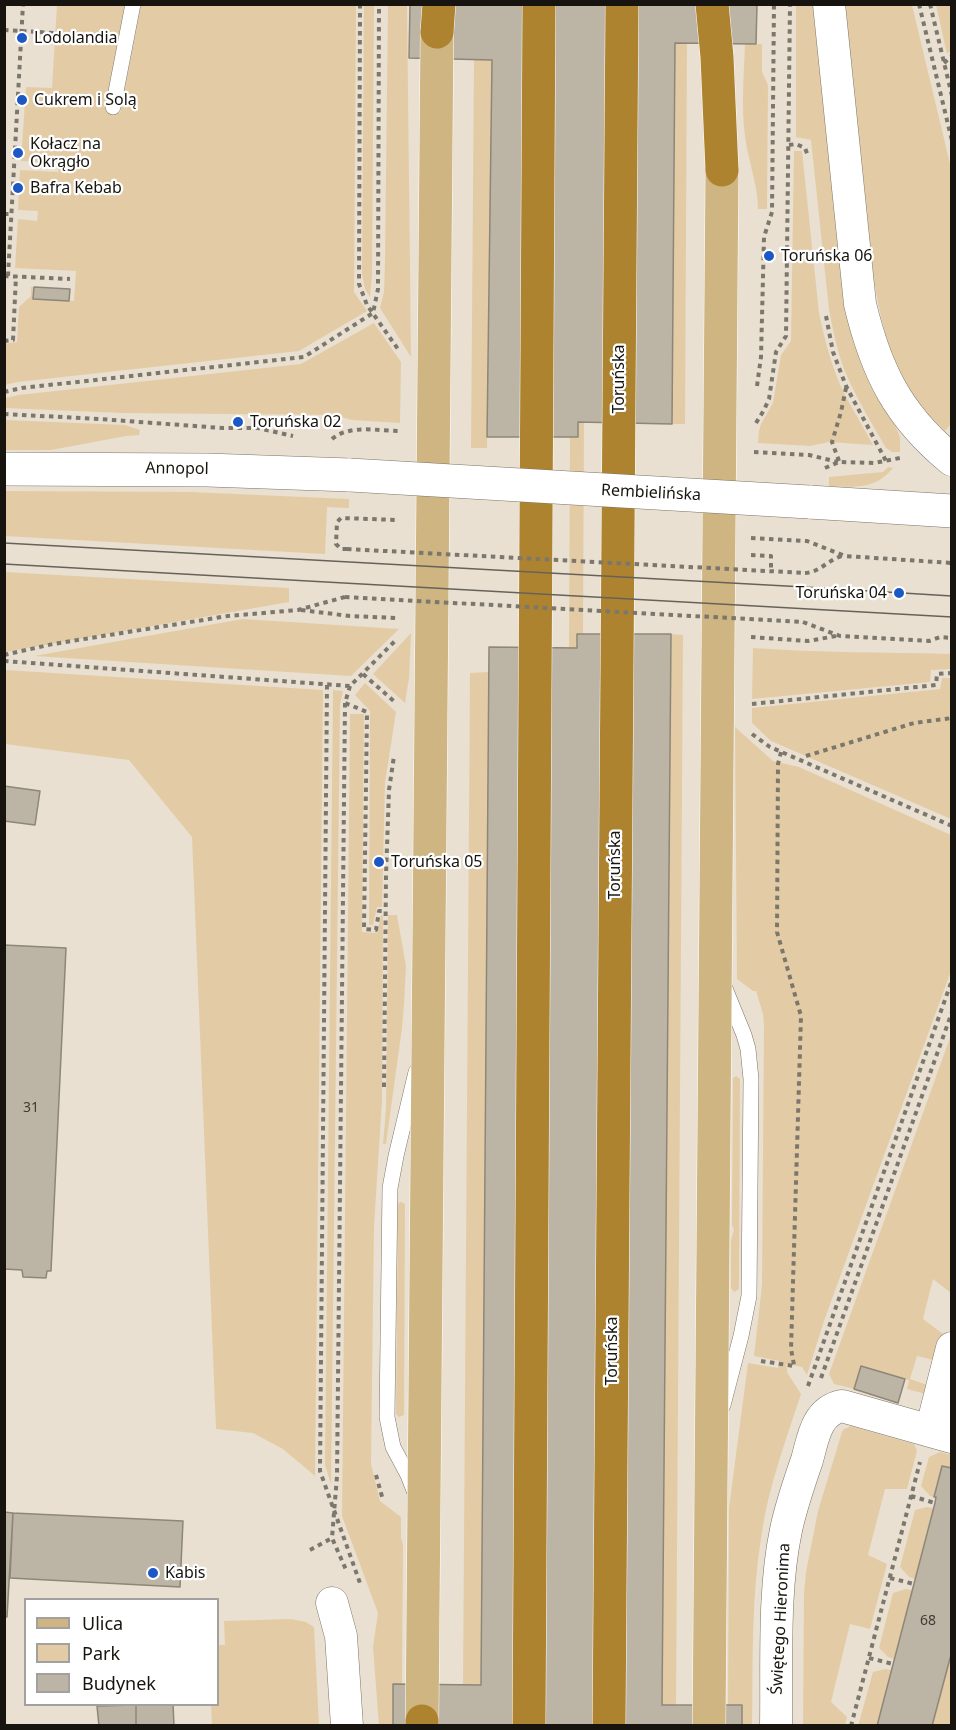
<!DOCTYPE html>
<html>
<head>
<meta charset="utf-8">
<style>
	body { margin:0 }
	#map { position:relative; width:956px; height:1730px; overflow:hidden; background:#e9e0d1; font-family:"Noto Sans",sans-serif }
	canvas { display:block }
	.frame { position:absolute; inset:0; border:6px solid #17140f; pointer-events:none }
	.legend { position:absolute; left:24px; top:1598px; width:195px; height:108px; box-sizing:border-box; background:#fff; border:2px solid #a2a19f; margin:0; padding:8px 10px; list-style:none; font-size:18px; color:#17140f }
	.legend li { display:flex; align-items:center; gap:12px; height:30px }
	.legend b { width:30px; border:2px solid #a2a19f }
</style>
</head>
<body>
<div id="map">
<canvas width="956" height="1730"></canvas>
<div class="frame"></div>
<ul class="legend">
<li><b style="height:8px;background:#ceb582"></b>Ulica</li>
<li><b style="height:16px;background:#e3cca5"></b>Park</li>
<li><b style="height:16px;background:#bcb4a5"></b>Budynek</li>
</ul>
</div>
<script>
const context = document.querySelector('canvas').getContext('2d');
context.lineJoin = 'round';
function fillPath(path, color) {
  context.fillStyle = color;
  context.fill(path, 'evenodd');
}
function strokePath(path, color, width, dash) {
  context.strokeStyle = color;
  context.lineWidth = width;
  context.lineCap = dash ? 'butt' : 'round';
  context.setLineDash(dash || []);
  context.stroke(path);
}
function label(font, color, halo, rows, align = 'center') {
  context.font = font + ' "Noto Sans",sans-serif';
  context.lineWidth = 4.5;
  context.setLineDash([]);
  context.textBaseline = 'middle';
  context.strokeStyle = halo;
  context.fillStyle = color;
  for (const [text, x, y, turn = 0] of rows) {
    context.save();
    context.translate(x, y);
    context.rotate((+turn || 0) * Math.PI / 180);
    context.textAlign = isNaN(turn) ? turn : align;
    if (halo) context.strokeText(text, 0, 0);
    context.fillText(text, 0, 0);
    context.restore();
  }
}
const green = new Path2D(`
	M57 5H125L105 109 120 113 141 5H356L354 292 367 311 299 351 17 382 5 385 4 344 17 342 19 307 31 296V287H34L33 299 74 301 76 271 15 268 18 219 37 221 38 211 18 210 20 170 58 172V163L21 161 26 87 52 88Z
	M364 5H374L372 274 370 297 365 289 362 274Z
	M388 5H407L411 357 380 308 384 292 385 261Z
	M796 5H813L844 305C851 335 859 363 873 391 880 405 892 417 898 432L900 438V452H892L886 448C871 422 855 396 844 369 837 350 833 330 829 310L811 140 796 137Z
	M845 5H912L951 168 952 423 945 431C897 387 884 341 874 280Z
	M936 5H951V50L947 54Z
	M675 43H687L685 424H672Z
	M745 44H762V72L768 85 767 209H758C758 185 748 161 745 136 741 106 744 74 745 44Z
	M474 60H492L487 448H471Z
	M794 151H802L819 313C825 341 832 369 845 395 854 412 864 428 873 445L829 442 810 446 758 443 759 431 761 424 773 403 781 355 791 341Z
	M374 323 401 362 400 423 352 420 334 415 121 413 5 408V398L19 395 301 364Z
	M5 420 125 425 140 430 139 435 126 436 51 450H5Z
	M578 422 584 423 583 633 577 634V648H569L570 437H578Z
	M888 467 893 468C875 490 855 487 829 486V477L883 472Z
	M5 491 191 492 349 499V508L327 507 325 554 5 536Z
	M4 572 289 588V602L5 652Z
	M243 619 399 629 351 676 34 656Z
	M411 633 409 678 405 703 373 674Z
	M671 634 683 635 676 1705H662Z
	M753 648C819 653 885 652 951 654V669L931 670 930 682 752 699Z
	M5 670 323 690 315 1476 283 1449 253 1433 216 1429 192 837 129 760 5 744Z
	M489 672 481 1685H463L470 673Z
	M942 678H951V819L771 741 752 723V708L940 689Z
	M365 683 396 712 385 783 382 907H377L373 925H369L370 711 355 695Z
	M333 690 343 691 340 705 331 1484 325 1465Z
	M350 714H364L362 932 377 933 381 915 383 916 382 1101 374 1226 371 1464 380 1501 401 1517V1538L403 1544 402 1684 393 1685V1725H379L373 1647 378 1613 342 1516Z
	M735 727 773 761 799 767 951 835 952 968 824 1321 807 1375 802 1367 786 1364 788 1374 801 1394C786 1440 769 1485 762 1532 751 1596 753 1661 752 1725H742L728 1705 729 1508 748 1363 778 1368 779 1361 754 1356 762 1285 764 1025 763 1014 756 991H753L737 979Z
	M388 915H397L406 966 404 1004 402 1028 386 1144H383L386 1109Z
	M951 1035V1293L933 1279 923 1319 943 1334 937 1361 917 1356 910 1379 930 1386 926 1394 907 1389 909 1380 861 1366 854 1389 834 1384 829 1374Z
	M736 1076 740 1079 739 1289 734 1292 731 1288V1240L734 1230 732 1225 733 1078Z
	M400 1202 404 1203 405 1205 404 1415 399 1417 396 1414 398 1204Z
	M851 1426 914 1444 917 1451 907 1489H885L868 1555 887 1564 870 1629 850 1624 831 1702 847 1717 845 1725H803L804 1594 806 1572 818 1511 842 1432 844 1429Z
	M940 1452 951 1455V1468L942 1466 934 1497 930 1496 921 1486 929 1457Z
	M927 1507 933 1508 915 1579 909 1577 900 1567 915 1510Z
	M906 1589 912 1590 894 1659 888 1657 879 1648 893 1593Z
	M291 1619 306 1622 314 1627 319 1725H212L211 1705 218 1704V1645H225L224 1621Z
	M951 1651V1725H932Z
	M885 1669 891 1670 877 1725 858 1726 873 1672Z`);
const building = new Path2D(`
	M410 4H757L756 44 675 43 672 424 578 422V437H487L492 60 409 58Z
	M34 287 70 289 69 301 33 299Z
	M577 634H671L662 1705H742V1726H393V1684L481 1685 489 647 577 648Z
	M4 786 40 791 35 825 4 821Z
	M4 945 66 948 51 1271H47L46 1278 23 1277 22 1270 4 1269Z
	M861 1366 905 1379 898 1403 854 1389Z
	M942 1466 952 1468V1651L932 1726H877L935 1503 936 1497H934Z
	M4 1512 13 1513 7 1617H4Z
	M13 1513 183 1521 180 1587 10 1578Z
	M136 1704H173L174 1726H136Z
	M136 1705V1726H99L97 1706Z`);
const path = new Path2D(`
	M360 4 359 284 367 305 400 352
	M919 4 952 141
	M930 4 952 96
	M4 30 55 33
	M944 63 952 56
	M789 145 796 144 805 148 808 156
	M4 214H11
	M4 276 70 279
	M8 276 23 4
	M826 316 833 352 846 386 886 461
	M4 341 13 340 16 276
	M757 386 761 357 764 237 772 212 774 4
	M4 392 22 388 304 357 373 313 378 289 379 4
	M4 414 99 419 222 428H258L293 436
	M756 423 764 410 769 399 776 352 786 336 790 4
	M332 439C350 424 379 431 400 431
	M754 452 809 455 838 462
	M839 461 832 442 841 412 846 388
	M825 468 839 462 874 463 900 458
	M751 538 807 541 845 556 952 563
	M347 549H341L336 544 337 522 341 518 398 520
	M751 555 771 556V568
	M805 573C820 572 828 560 842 556
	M301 610 350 616 398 618
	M803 622 840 636 929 641 940 637 952 638
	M751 637 808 641 836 636
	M4 655 53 644 228 616 298 610 345 597
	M4 661 350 686 397 639
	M363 674 396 703
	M327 685 320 1471 360 1583
	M350 686 345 703 367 712 364 929 376 930 379 911H385
	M345 703 337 1476 332 1538 347 1572
	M752 704 936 685 937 674 952 673
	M752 734 770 747 952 826
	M781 752 778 764 777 932 801 1016 791 1349 794 1365
	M806 756 914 723 952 718
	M384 1087 386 875 389 790 394 756
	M761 1361 794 1366
	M821 1378 952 1012
	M808 1386 952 980
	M376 1475 383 1500
	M911 1496 935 1503
	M310 1550 332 1538
	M890 1578 914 1584
	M869 1658 893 1664
	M851 1726 920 1462`);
const service = new Path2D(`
	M113 107 133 4
	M723 1405 741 1336 749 1296 751 1079 748 1049 744 1035 724 986
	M415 1493 408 1475 393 1447 387 1417 390 1188 396 1156 416 1072`);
const minor = new Path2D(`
	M829 4 860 304C876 371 898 416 952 460
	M931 1431 952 1348
	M332 1603 341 1636 347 1726
	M776 1726C777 1663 773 1591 786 1530 791 1506 799 1483 807 1460 813 1439 816 1411 842 1406L952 1437`);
const tertiary = new Path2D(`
	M4 469 207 470 350 475
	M809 502 952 511`);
const primary = new Path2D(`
	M422 1726 437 32
	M709 1726 722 170`);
const motorway = new Path2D(`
	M712 4 717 57 722 170
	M437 32 439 4
	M422 1721V1726
	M529 1726 539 4
	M609 1726 622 4`);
const tram = new Path2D(`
	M4 543 804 587 952 596
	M4 564 952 617`);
const pathBridge = new Path2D(`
	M347 549 805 573
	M345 597 803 622`);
const tertiaryBridge = new Path2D(`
	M350 475 809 502`);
const markers = [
	[22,38,6,"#1b58c4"],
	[22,100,6,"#1b58c4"],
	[18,153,6,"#1b58c4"],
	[18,188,6,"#1b58c4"],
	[769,256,6,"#1b58c4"],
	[238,422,6,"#1b58c4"],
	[899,593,6,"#1b58c4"],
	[379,862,6,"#1b58c4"],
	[153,1573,6,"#1b58c4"]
];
const numberNames = [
	["31",31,1108],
	["68",928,1621]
];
const poiNames = [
	["Lodolandia",34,38],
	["Cukrem i Solą",34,100],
	["Kołacz na",30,144],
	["Okrągło",30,162],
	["Bafra Kebab",30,188],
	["Toruńska 06",781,256],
	["Toruńska 02",250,422],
	["Toruńska 04",887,593,"right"],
	["Toruńska 05",391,862],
	["Kabis",165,1573]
];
const streetNames = [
	["Toruńska",619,379,-90],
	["Annopol",177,469,1],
	["Rembielińska",651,493,3],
	["Toruńska",615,865,-90],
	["Toruńska",612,1351,-90],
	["Świętego Hieronima",781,1619,-87]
];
fillPath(green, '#e3cca5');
fillPath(building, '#bcb4a5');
strokePath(building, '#8e8678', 1.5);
strokePath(service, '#7b7365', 16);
strokePath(minor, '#7b7365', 33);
strokePath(tertiary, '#7b7365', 34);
strokePath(primary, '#fff', 34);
strokePath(motorway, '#fff', 34);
strokePath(path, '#7c776d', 4, [4.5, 4.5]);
strokePath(service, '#fff', 15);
strokePath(minor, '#fff', 32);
strokePath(tertiary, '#fff', 33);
strokePath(primary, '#ceb582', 33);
strokePath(motorway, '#ae832f', 33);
strokePath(tram, '#676259', 1.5);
strokePath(tertiaryBridge, '#7b7365', 34, []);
strokePath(pathBridge, '#7c776d', 4, [4.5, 4.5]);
strokePath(tertiaryBridge, '#fff', 33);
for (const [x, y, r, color] of markers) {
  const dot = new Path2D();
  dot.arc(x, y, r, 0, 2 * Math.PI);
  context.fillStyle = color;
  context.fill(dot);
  strokePath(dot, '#fff', 2);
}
label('14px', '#403c34', null, numberNames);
label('16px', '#17140f', '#fff', poiNames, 'left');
label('16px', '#17140f', '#fff', streetNames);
</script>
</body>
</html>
